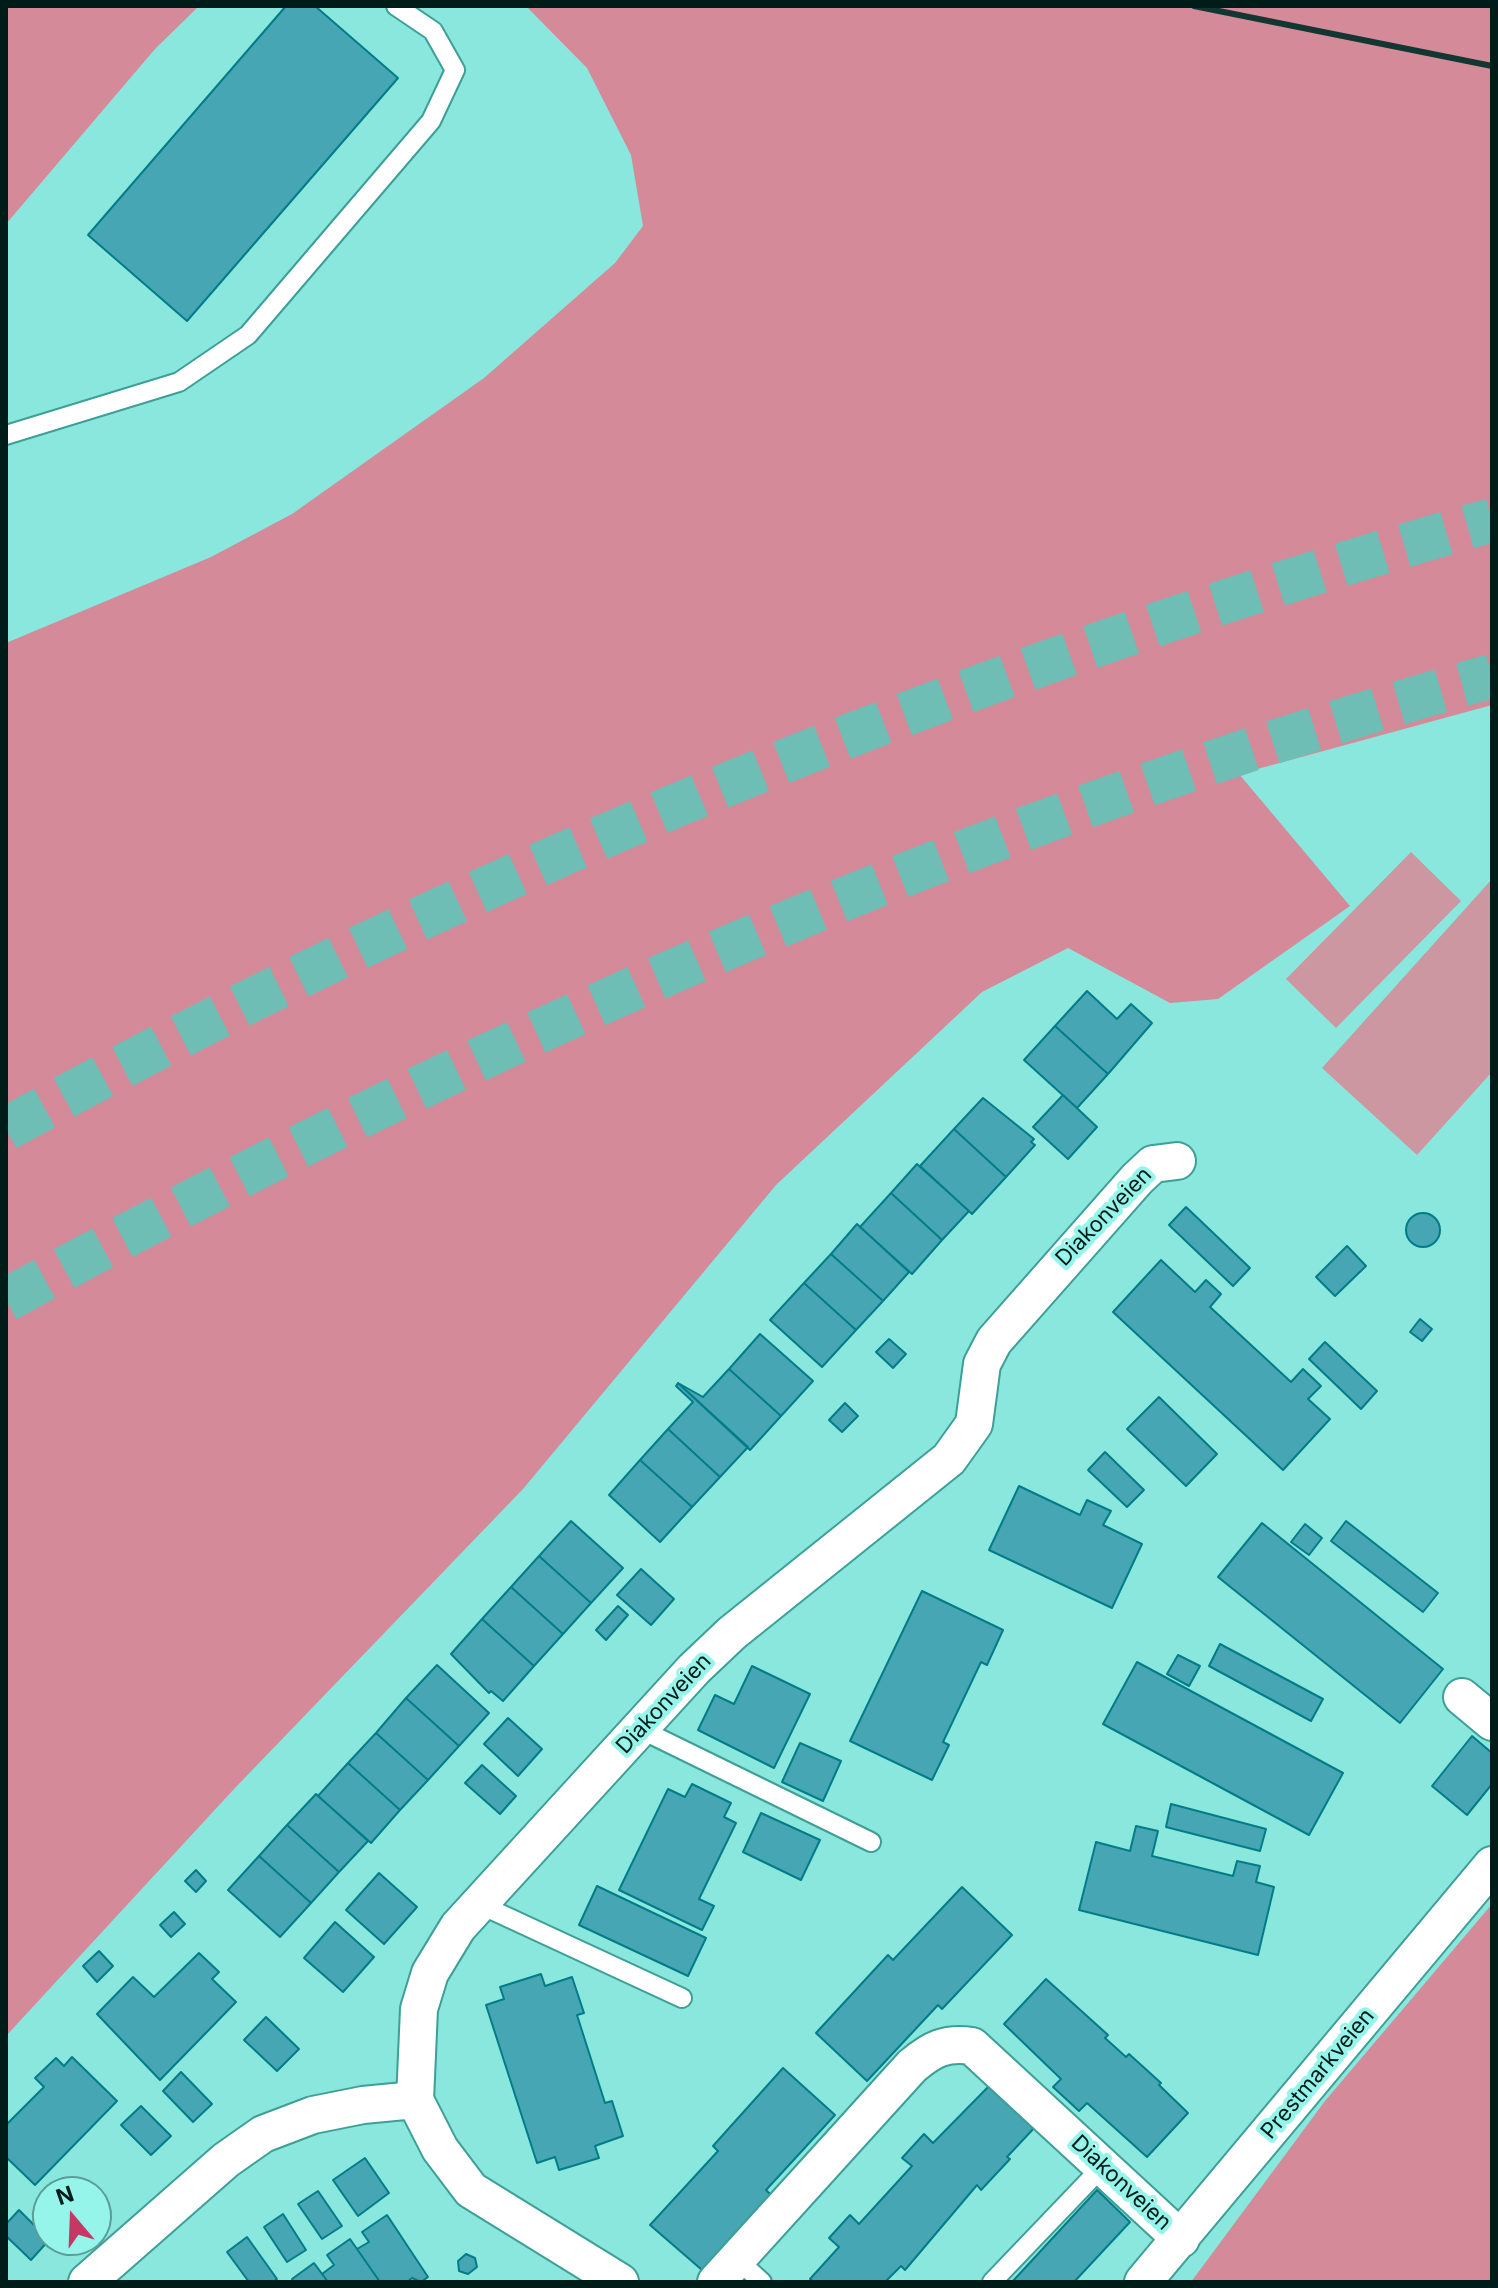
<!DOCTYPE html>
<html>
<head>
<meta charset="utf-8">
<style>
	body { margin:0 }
	#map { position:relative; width:1498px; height:2288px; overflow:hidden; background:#89e7dd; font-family:Inter,sans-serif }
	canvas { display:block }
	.frame { position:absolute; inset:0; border:8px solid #001c19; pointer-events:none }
	.north { position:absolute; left:32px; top:2176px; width:80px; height:80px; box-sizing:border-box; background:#96f5eb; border:2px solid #5a9e97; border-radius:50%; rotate:341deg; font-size:22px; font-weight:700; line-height:32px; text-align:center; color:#001c19 }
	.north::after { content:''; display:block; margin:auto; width:28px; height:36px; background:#c63863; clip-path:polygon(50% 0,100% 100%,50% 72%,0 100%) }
</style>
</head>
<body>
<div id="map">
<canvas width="1498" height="2288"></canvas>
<div class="frame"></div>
<div class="north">N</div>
</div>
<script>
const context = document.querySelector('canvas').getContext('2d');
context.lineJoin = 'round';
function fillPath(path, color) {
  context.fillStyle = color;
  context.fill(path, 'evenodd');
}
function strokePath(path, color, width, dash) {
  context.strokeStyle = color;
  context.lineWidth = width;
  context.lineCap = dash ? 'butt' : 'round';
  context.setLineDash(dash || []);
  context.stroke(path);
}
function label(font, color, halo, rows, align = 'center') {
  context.font = font + ' Inter,sans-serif';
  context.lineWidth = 8;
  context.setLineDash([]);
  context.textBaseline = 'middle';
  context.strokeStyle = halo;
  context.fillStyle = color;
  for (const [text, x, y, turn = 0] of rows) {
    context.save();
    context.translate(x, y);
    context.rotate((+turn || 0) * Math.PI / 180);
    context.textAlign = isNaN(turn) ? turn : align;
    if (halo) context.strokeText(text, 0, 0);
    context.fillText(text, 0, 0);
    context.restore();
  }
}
const green = new Path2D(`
	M1411 852 1461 901 1336 1028 1286 979Z
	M1492 879V1072L1417 1155 1322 1068Z`);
const forest = new Path2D(`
	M6 6H199L155 49 6 224Z
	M526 6H1492V705L1239 774 1350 906 1218 999 1170 1003 1068 948 982 992 776 1185 523 1489 234 1789 6 2036V643L211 557 292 514 484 378 615 263 643 226 631 155 587 68Z
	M1492 1904V2282H1191L1325 2101Z`);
const building = new Path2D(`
	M286 6H315L398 78 187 321 88 235Z
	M1087 991 1117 1019 1131 1004 1152 1023 1108 1074 1055 1026Z
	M1055 1026 1108 1074 1077 1108 1024 1060Z
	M1063 1095 1097 1127 1068 1159 1033 1127Z
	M983 1098 1034 1139 1031 1142 1035 1145 1006 1177 954 1129Z
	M954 1129 1006 1177 972 1214 920 1166Z
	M917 1164 969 1211 942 1240 891 1193Z
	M891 1193 942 1240 912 1274 860 1227Z
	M1186 1207 1250 1268 1233 1286 1169 1225Z
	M1406 1230a17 17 0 1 1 34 0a17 17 0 1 1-34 0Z
	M857 1224 909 1272 883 1301 831 1254Z
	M1347 1246 1366 1266 1335 1296 1316 1277Z
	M831 1254 883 1301 856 1330 804 1283Z
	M1161 1260 1195 1292 1206 1280 1221 1294 1210 1307 1291 1382 1303 1369 1321 1386 1308 1399 1330 1419 1283 1470 1113 1312Z
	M804 1283 856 1330 822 1367 770 1320Z
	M1420 1319 1432 1329 1422 1341 1410 1332Z
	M760 1334 813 1381 781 1416 729 1369Z
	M889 1339 906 1354 893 1368 876 1352Z
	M1325 1342 1377 1391 1361 1409 1309 1359Z
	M729 1369 781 1416 750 1450 678 1383 703 1397Z
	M678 1383 748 1447 720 1477 668 1429 693 1402 676 1386Z
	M1159 1397 1217 1454 1186 1486 1127 1429Z
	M845 1403 858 1416 842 1432 829 1420Z
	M668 1429 720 1477 692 1507 640 1460Z
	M1105 1452 1144 1490 1127 1507 1088 1470Z
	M640 1460 692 1507 660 1542 609 1495Z
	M1019 1486 1080 1515 1087 1500 1111 1511 1103 1525 1142 1544 1112 1608 989 1550Z
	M571 1521 623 1568 591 1603 539 1556Z
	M1346 1521 1438 1593 1423 1612 1331 1541Z
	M1262 1523 1443 1669 1400 1723 1218 1577Z
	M1305 1524 1322 1538 1309 1555 1291 1542Z
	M539 1556 591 1603 563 1634 511 1587Z
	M641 1569 674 1599 651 1625 617 1595Z
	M511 1587 563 1634 534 1666 482 1619Z
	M922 1591 1003 1630 987 1665 981 1662 943 1742 949 1745 932 1780 850 1741Z
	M618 1606 628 1615 606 1640 596 1630Z
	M482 1619 534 1666 503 1701 491 1691 489 1693 451 1654Z
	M1220 1644 1323 1699 1311 1721 1209 1666Z
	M1178 1655 1200 1666 1189 1686 1167 1674Z
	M1137 1662 1343 1773 1309 1835 1103 1724Z
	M437 1665 489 1713 459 1746 406 1698Z
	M752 1666 810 1694 774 1768 698 1730 715 1695 734 1704Z
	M406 1698 459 1746 428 1780 376 1733Z
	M508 1718 542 1749 518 1776 484 1744Z
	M376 1733 428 1780 400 1810 348 1763Z
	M1472 1736 1492 1753V1784L1467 1815 1432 1786Z
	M800 1743 841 1761 823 1801 782 1782Z
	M348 1763 400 1810 371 1843 318 1796Z
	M482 1765 516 1796 500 1814 465 1783Z
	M692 1784 731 1803 724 1817 736 1823 699 1899 714 1906 702 1930 619 1890 668 1789 685 1797Z
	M316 1794 368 1841 339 1872 287 1825Z
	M1171 1804 1266 1829 1260 1851 1166 1827Z
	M761 1813 820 1840 801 1880 743 1852Z
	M287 1825 339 1872 311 1903 259 1856Z
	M1136 1826 1158 1831 1152 1856 1233 1876 1237 1861 1260 1866 1256 1882 1274 1887 1258 1955 1079 1910 1096 1842 1130 1851Z
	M259 1856 311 1903 280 1937 228 1890Z
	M196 1870 206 1881 196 1892 185 1881Z
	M379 1873 417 1907 384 1944 346 1910Z
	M597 1886 706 1938 688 1976 579 1925Z
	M962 1887 1012 1935 942 2009 938 2005 867 2081 816 2033 888 1955 893 1960Z
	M174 1912 185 1924 171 1937 160 1925Z
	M335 1922 374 1957 343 1992 304 1958Z
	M99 1951 113 1966 97 1982 83 1966Z
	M199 1953 219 1972 212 1979 236 2002 160 2080 97 2014 133 1977 154 1997Z
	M541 1974 545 1986 572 1977 584 2013 577 2015 605 2103 612 2101 623 2136 595 2146 599 2158 559 2170 555 2157 537 2163 486 2005 504 1999 500 1987Z
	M1046 1979 1108 2035 1105 2038 1126 2057 1129 2054 1161 2083 1159 2085 1188 2113 1147 2157 1087 2103 1079 2111 1053 2087 1061 2079 1004 2024Z
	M266 2017 299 2049 277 2071 244 2040Z
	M72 2057 117 2101 35 2185 6 2157V2125L44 2087 35 2078 56 2058 64 2066Z
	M783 2068 835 2115 766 2190 771 2195 702 2270 650 2225 718 2151 713 2146Z
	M181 2072 212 2104 193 2122 163 2091Z
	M991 2084 1036 2126 1007 2157 1010 2159 981 2190 977 2185 905 2270 901 2266 885 2282H814L810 2279 839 2247 829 2238 850 2215 859 2224 912 2166 902 2158 924 2134 933 2143Z
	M141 2106 171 2136 151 2155 121 2125Z
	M365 2158 389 2193 358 2216 333 2180Z
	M63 2178 75 2192H48V2203L42 2196Z
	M1097 2190 1130 2222 1074 2282H1012Z
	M318 2191 342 2226 322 2239 298 2204Z
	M19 2210 49 2240 31 2260 6 2236V2224Z
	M283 2214 306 2250 287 2262 264 2227Z
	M387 2215 428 2277 421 2282 412 2278 407 2282H380L357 2249 369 2242 362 2232Z
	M247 2237 277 2279 273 2282H249L227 2252Z
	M350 2239 357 2249 380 2282H328L322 2274 334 2265 327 2255Z
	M466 2254 475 2258 477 2267 468 2274 459 2271 458 2261Z
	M314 2263 328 2282H294L292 2279Z`);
const highwayTunnel = new Path2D(`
	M6 1129C476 870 976 667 1492 520
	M6 1300C479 1042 972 822 1492 676`);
const lane = new Path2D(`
	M6 435 179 382 248 335 431 121 455 70 433 31 396 6
	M640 1729 871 1842
	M479 1904 682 1998
	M737 2259 762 2282
	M992 2282 1103 2166`);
const street = new Path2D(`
	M1462 1697 1492 1722
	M87 2282 226 2160 263 2134 313 2115 363 2105 415 2100
	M620 2282 471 2190 440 2149 415 2100 419 2009 430 1973 458 1927 694 1669 732 1633 949 1459 974 1424 982 1364 994 1341 1137 1179 1153 1164 1177 1161
	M716 2282 912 2066C932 2049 946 2042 972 2046L1181 2239
	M1143 2282 1492 1865`);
const rail = new Path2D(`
	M1194 6 1492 66`);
const streetNames = [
	["Diakonveien",1104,1217,-46],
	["Diakonveien",664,1704,-47],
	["Prestmarkveien",1318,2074,-50],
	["Diakonveien",1121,2183,43]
];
fillPath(green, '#cd97a1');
fillPath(forest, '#d48a98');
fillPath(building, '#46a6b3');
strokePath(building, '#037c88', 2);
strokePath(highwayTunnel, '#6ebeb6', 44, [44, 22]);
strokePath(lane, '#3d9f96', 22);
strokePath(street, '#3d9f96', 40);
strokePath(lane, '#fff', 18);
strokePath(street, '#fff', 36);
strokePath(rail, '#123632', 6);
label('22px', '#001c19', '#96f5eb', streetNames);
</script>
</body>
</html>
